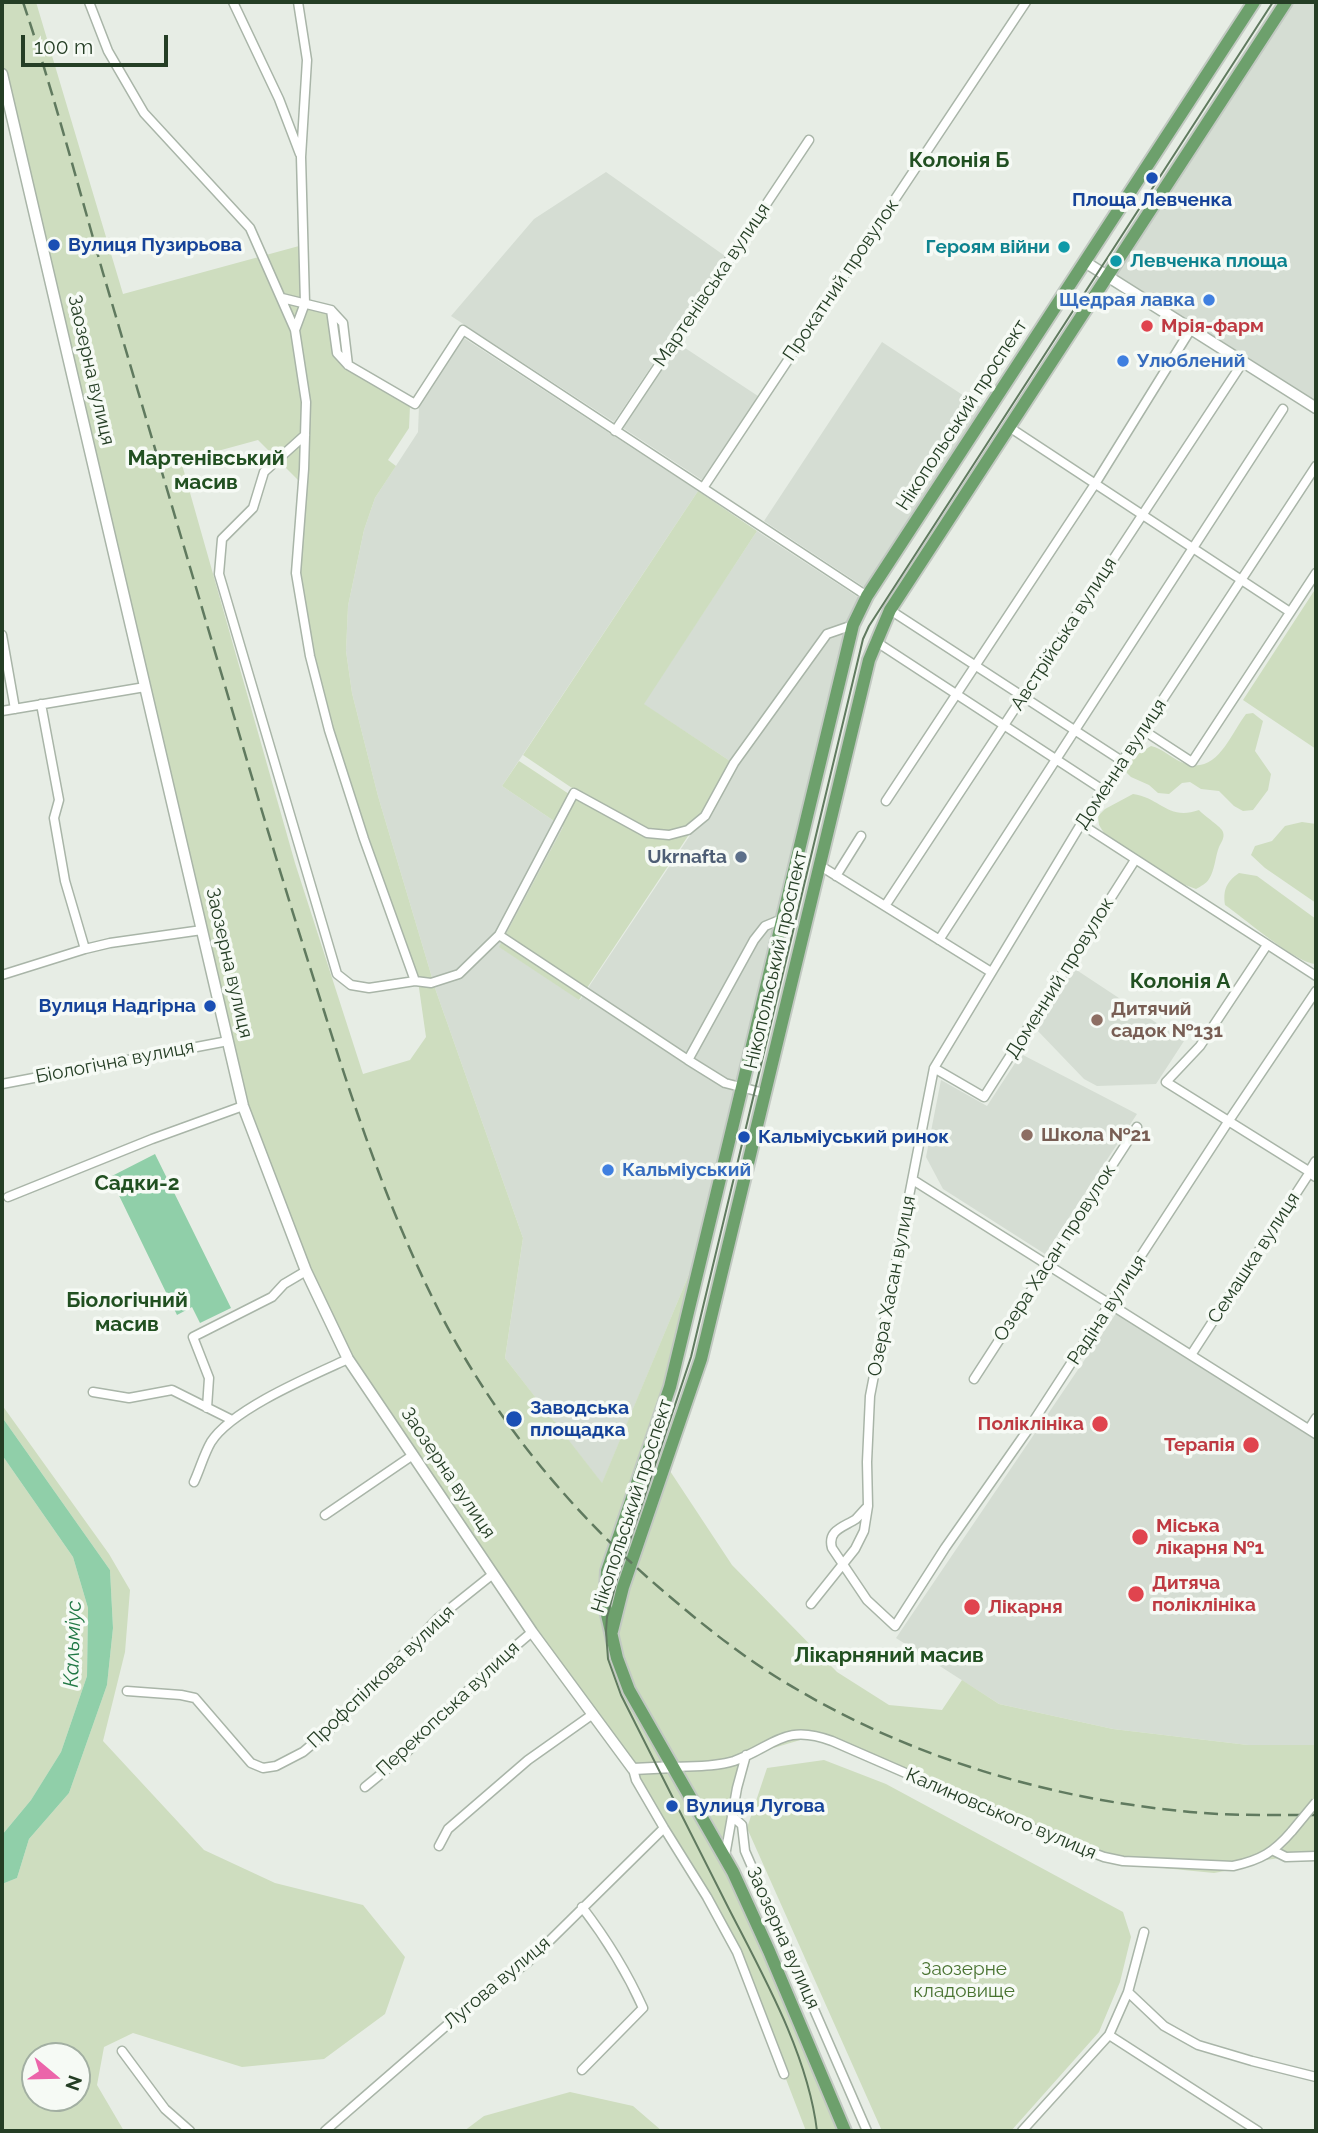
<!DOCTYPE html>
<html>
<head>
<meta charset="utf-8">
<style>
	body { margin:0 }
	#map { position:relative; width:1318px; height:2133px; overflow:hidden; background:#e7ede5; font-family:Raleway,sans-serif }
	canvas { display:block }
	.frame { position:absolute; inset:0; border:4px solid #253e25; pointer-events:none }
	.north { position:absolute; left:21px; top:2042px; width:70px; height:70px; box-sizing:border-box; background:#f6faf5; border:2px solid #a2afa2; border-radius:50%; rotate:109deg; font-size:19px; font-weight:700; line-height:28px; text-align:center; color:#253e25 }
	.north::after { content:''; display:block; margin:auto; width:24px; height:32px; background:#eb65aa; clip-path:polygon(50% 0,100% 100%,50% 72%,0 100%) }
	.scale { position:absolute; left:21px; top:35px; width:147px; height:32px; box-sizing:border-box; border:4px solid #253e25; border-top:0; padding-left:9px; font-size:21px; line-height:24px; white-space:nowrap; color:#253e25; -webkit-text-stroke:5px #f6faf5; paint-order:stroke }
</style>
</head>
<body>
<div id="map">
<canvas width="1318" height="2133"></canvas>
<div class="frame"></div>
<div class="north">N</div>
<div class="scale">100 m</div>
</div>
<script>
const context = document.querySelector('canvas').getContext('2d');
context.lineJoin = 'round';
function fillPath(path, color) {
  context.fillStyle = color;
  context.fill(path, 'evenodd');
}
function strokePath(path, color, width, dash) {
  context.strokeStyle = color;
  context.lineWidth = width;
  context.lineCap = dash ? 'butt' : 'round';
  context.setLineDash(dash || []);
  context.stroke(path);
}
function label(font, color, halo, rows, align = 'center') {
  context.font = font + ' Raleway,sans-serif';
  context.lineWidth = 7;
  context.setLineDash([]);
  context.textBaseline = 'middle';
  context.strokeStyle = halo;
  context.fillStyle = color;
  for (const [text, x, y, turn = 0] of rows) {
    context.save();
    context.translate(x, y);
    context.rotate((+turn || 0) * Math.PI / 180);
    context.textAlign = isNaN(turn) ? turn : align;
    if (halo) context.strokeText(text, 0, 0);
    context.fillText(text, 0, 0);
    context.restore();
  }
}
const built = new Path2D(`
	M1292 2H1316V404L1115 276Z
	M606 172 725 256 614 422 451 316 534 219Z
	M464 338 698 491 502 786 563 827 500 947 580 1000 737 765 829 638 845 633 697 1255 602 1484 505 1358 523 1238 436 991 378 796 352 693 346 651 348 606 364 530 375 498 418 432 419 406Z
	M882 342 984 409 867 589 764 521Z
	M679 344 758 396 702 480 623 428Z
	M757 531 861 599 850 621 825 630 730 761 643 704Z
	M1075 969 1184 1041 1156 1084 1097 1086 1084 1079 1036 1029Z
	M1021 1054 1137 1114 1045 1254 943 1189 926 1157 941 1080 987 1106Z
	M1117 1312 1316 1437V1745H1248L1113 1729 999 1704 896 1638Z`);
const green = new Path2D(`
	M2 2H36L123 294 299 246 301 305 328 312 333 355 344 368 410 406 409 428 388 460 396 466 375 498 364 530 348 606 346 651 352 693 378 796 436 991 523 1238 505 1358 602 1483 697 1255 666 1387 604 1569 616 1659 712 1837 845 2131H806L737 1952 636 1780 348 1359 306 1271 243 1106 2 74ZM258 440 306 488 299 573 313 655 332 730 367 837 418 981 426 1037 410 1060 363 1074 295 863 181 461Z
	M698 491 757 531 644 704 730 761 701 815 686 827 669 832 649 829 575 790 523 755Z
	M1316 588V749L1243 700Z
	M1253 713 1263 721 1255 751 1271 774 1268 790 1253 810 1243 811 1234 806 1219 791 1201 789 1190 782 1182 783 1169 794 1158 793 1149 785 1131 777 1126 772 1133 757 1151 746C1163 749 1170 757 1181 762 1216 778 1230 735 1246 714Z
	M519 761 572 796 646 836 669 839 690 833 579 1000 499 947 563 827 502 786Z
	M1133 794C1161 798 1168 821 1199 810 1204 816 1222 827 1223 832 1225 838 1221 842 1219 847 1215 857 1215 870 1209 879 1206 884 1201 886 1196 889L1177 882 1104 833 1099 825 1098 816 1105 809Z
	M1302 822 1316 824V903L1265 868 1251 855 1255 846 1272 841 1285 826Z
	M1239 873 1257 876 1316 919V964C1297 964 1244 918 1225 905 1223 890 1226 882 1239 873Z
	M2 1405 109 1554 130 1590 125 1652 103 1741 204 1850 275 1883 363 1905 405 1957 385 2014 324 2059 242 2067 133 2033 104 2047 97 2085 124 2131H2V1884L17 1878 29 1839 69 1793 107 1685 113 1628 110 1570 2 1417ZM35 2056H77V2098H35Z
	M2 1455 73 1557 88 1608 87 1676 61 1752 31 1800 2 1835Z
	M668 1468 732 1565 837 1672 889 1705 942 1710 962 1680 999 1704 1113 1729 1248 1745H1316V1855L1294 1856 1259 1861 1236 1869 1214 1873 1122 1864 832 1739 807 1738 753 1754 713 1761 677 1762 637 1690 624 1657 617 1630 622 1606Z
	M824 1760 886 1784 1123 1912 1131 1937 1120 1982 1099 2032 1011 2131H882L747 1828 767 1768Z
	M748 1763 735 1795 730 1838V1857L719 1832 683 1770 714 1769Z
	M570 2092 633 2106 662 2131H464L484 2116Z`);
const water = new Path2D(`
	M155 1154 231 1308 200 1323 192 1307 177 1315 110 1177Z
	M2 1417 110 1570 113 1628 107 1685 69 1793 29 1839 17 1878 2 1884V1835L31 1800 61 1752 87 1676 88 1608 73 1557 2 1455Z`);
const minor = new Path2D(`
	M89 2 108 51 144 113 250 228 295 330 306 402 304 469 296 573 310 656 329 730 364 839 415 981
	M233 2 279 99 300 154
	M282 298 331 310 343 323 348 365
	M331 310 337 353 348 365 415 404 463 330 867 596
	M295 330 305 303 301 157 307 60 298 2
	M1009 427 1290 612
	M615 431 809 140
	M305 435 264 472 253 508 222 539 219 574 337 974 351 985 369 988 415 981 431 983 459 974 499 935 574 793 647 833 669 835 688 830 705 816 734 763 827 634 853 625
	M1316 466 1081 824 934 1068 870 1396 867 1462 868 1506C864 1510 860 1515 856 1519 844 1527 827 1530 832 1548L867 1600 895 1626 945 1548 1027 1431 1228 1122 1316 991
	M703 488 1026 2
	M890 610 1122 761
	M2 635 15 709
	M875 641 1103 790
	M41 704 59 800 54 818 65 881 85 949
	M2 711 145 687
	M1143 730 1192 762 1316 573
	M886 801 1095 484 1191 329
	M1081 824 1316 976
	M819 865 991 972
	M836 876 861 836
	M885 906 1243 362
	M499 935 688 1060
	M939 940 1283 409
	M2 975 85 949 110 943 202 930
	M934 1068 984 1097 1135 860
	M2 1084 228 1041
	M764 1093 725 1083 688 1060 754 940 765 926 782 919
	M913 1180 1316 1434
	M8 1197 152 1139 243 1106
	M1191 1355 1310 1172 1166 1082 1200 1046 1267 945
	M974 1379 1137 1127
	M93 1392 129 1398 172 1390 232 1420
	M207 1408 209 1378 193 1337 272 1297 284 1284 306 1271
	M1309 1429 1316 1418
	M194 1482C200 1469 204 1454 211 1442 232 1409 311 1376 348 1359
	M325 1515 413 1455
	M811 1604 855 1549 864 1531 868 1506
	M127 1691 181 1695 195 1698 251 1763 263 1768 276 1766 303 1752 335 1725 438 1618 493 1574
	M674 1767C694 1766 715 1767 734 1761 775 1746 784 1723 832 1741L1064 1842 1104 1857 1123 1861 1233 1866C1261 1860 1274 1852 1292 1831
	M633 1769 636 1780 664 1828 707 1897 737 1952 784 2074
	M365 1787 403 1756 492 1666 532 1632
	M732 1816 742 1825 745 1851 867 2131
	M439 1846 448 1829 528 1760 593 1714
	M1274 1851 1286 1857 1316 1856
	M725 1856 737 1788 746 1755
	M1128 1992 1164 2026 1198 2045 1252 2061 1316 2077
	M1109 2035 1258 2131
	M122 2051 165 2109 190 2131
	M582 2070 643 2008C626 1970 608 1941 582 1907
	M325 2131 469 2006 528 1962 664 1828
	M1022 2131 1109 2035 1128 1992 1144 1932`);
const tertiary = new Path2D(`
	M2 74 243 1106 306 1271 348 1359 532 1632 633 1769 674 1767
	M1085 262 1316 408
	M1316 1162 1310 1172 1316 1176`);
const primary = new Path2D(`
	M612 1631 623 1587 701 1359 869 660 890 610 1286 2
	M845 2131 769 1951 733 1872 629 1690 617 1658 605 1606 607 1571 670 1387 853 625 867 596 1254 2`);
const tram = new Path2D(`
	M817 2131C808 2055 764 1977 729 1909 693 1838 657 1766 621 1695L608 1659 606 1631 607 1617 617 1579 691 1357 863 639 869 626 1273 2`);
const rail = new Path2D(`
	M23 2C53 91 77 182 103 273 154 445 205 618 256 791 278 865 301 940 325 1014 357 1116 391 1216 439 1311 495 1421 575 1517 669 1596 709 1630 752 1664 798 1690 914 1758 1048 1798 1181 1811 1226 1816 1271 1815 1316 1815`);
const minorBridge = new Path2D(`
	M1292 1831 1316 1802`);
const markers = [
	[1152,178,7,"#1a4fb4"],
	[54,245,7,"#1a4fb4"],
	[1064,247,7,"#0f9aa8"],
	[1116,261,7,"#0f9aa8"],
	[1209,300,7,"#3f7fe0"],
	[1147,326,7,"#e0444e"],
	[1123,361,7,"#3f7fe0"],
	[741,857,7,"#5c6f8a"],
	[210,1006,7,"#1a4fb4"],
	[1097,1020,7,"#8d6e63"],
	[1027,1135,7,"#8d6e63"],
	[744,1137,7,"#1a4fb4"],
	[608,1170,7,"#3f7fe0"],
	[514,1419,9,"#1a4fb4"],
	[1100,1424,9,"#e0444e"],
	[1251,1445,9,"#e0444e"],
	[1140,1537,9,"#e0444e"],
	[1136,1594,9,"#e0444e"],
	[972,1607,9,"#e0444e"],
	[672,1806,7,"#1a4fb4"]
];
const transitNames = [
	["Площа Левченка",1152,200,"center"],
	["Вулиця Пузирьова",68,245],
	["Вулиця Надгірна",196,1006,"right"],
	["Кальміуський ринок",758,1137],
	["Заводська",530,1408],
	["площадка",530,1430],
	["Вулиця Лугова",686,1806]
];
const cultureNames = [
	["Героям війни",1050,247],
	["Левченка площа",1130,261,"left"]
];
const streetNames = [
	["Прокатний провулок",841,280,-56],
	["Мартенівська вулиця",712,285,-56],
	["Заозерна вулиця",91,370,77],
	["Нікопольський проспект",962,415,-57],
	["Австрійська вулиця",1064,634,-57],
	["Доменна вулиця",1121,764,-57],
	["Нікопольський проспект",776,960,-77],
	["Заозерна вулиця",229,963,77],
	["Доменний провулок",1060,978,-58],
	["Біологічна вулиця",115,1062,-11],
	["Озера Хасан провулок",1055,1253,-57],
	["Семашка вулиця",1254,1258,-57],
	["Озера Хасан вулиця",892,1286,-79],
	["Радіна вулиця",1107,1310,-57],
	["Заозерна вулиця",448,1473,56],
	["Нікопольський проспект",632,1506,-72],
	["Профспілкова вулиця",381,1677,-44],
	["Перекопська вулиця",448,1709,-43],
	["Калиновського вулиця",1001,1814,23],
	["Заозерна вулиця",783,1938,66],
	["Лугова вулиця",497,1983,-40]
];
const shopNames = [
	["Щедрая лавка",1195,300,"right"],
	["Улюблений",1137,361],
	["Кальміуський",622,1170]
];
const healthNames = [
	["Мрія-фарм",1161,326],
	["Поліклініка",1084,1424,"right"],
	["Терапія",1235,1445,"right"],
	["Міська",1156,1526],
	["лікарня №1",1156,1548],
	["Дитяча",1152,1583],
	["поліклініка",1152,1605],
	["Лікарня",988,1607]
];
const serviceNames = [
	["Ukrnafta",727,857]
];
const educationNames = [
	["Дитячий",1111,1009],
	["садок №131",1111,1031],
	["Школа №21",1041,1135]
];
const parkNames = [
	["Заозерне",964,1969],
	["кладовище",964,1991]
];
const neighbourhoodNames = [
	["Колонія Б",959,161],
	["Мартенівський",206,459],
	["масив",206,483],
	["Колонія А",1180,982],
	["Садки-2",137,1184],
	["Біологічний",127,1301],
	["масив",127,1325],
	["Лікарняний масив",889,1656]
];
const waterNames = [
	["Кальміус",73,1644,-88]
];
fillPath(built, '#d5ddd3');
fillPath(green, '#ceddbf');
fillPath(water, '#90cfa9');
strokePath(minor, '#a9b5a8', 11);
strokePath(tertiary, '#a9b5a8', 13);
strokePath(primary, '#c2c9c2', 16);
strokePath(minor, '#fff', 8);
strokePath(tertiary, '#fff', 10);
strokePath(primary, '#6da06c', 12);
strokePath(tram, '#607a5f', 2);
strokePath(rail, '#607a5f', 2.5, [14, 7]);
strokePath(minorBridge, '#a9b5a8', 11, []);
strokePath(minorBridge, '#fff', 8);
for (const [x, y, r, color] of markers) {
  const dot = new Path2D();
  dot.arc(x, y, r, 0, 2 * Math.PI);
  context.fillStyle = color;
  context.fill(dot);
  strokePath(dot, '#f6faf5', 2.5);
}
label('bold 19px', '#164399', '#f6faf5', transitNames, 'left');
label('bold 19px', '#0d838f', '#f6faf5', cultureNames, 'right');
label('19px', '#253e25', '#f6faf5', streetNames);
label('bold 19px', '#366cbe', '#f6faf5', shopNames, 'left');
label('bold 19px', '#be3a42', '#f6faf5', healthNames, 'left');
label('bold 19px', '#4e5e75', '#f6faf5', serviceNames, 'right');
label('bold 19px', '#785e54', '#f6faf5', educationNames, 'left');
label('19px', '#497331', '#f6faf5', parkNames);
label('bold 21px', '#215021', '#f6faf5', neighbourhoodNames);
label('italic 21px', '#217845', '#f6faf5', waterNames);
</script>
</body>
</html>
